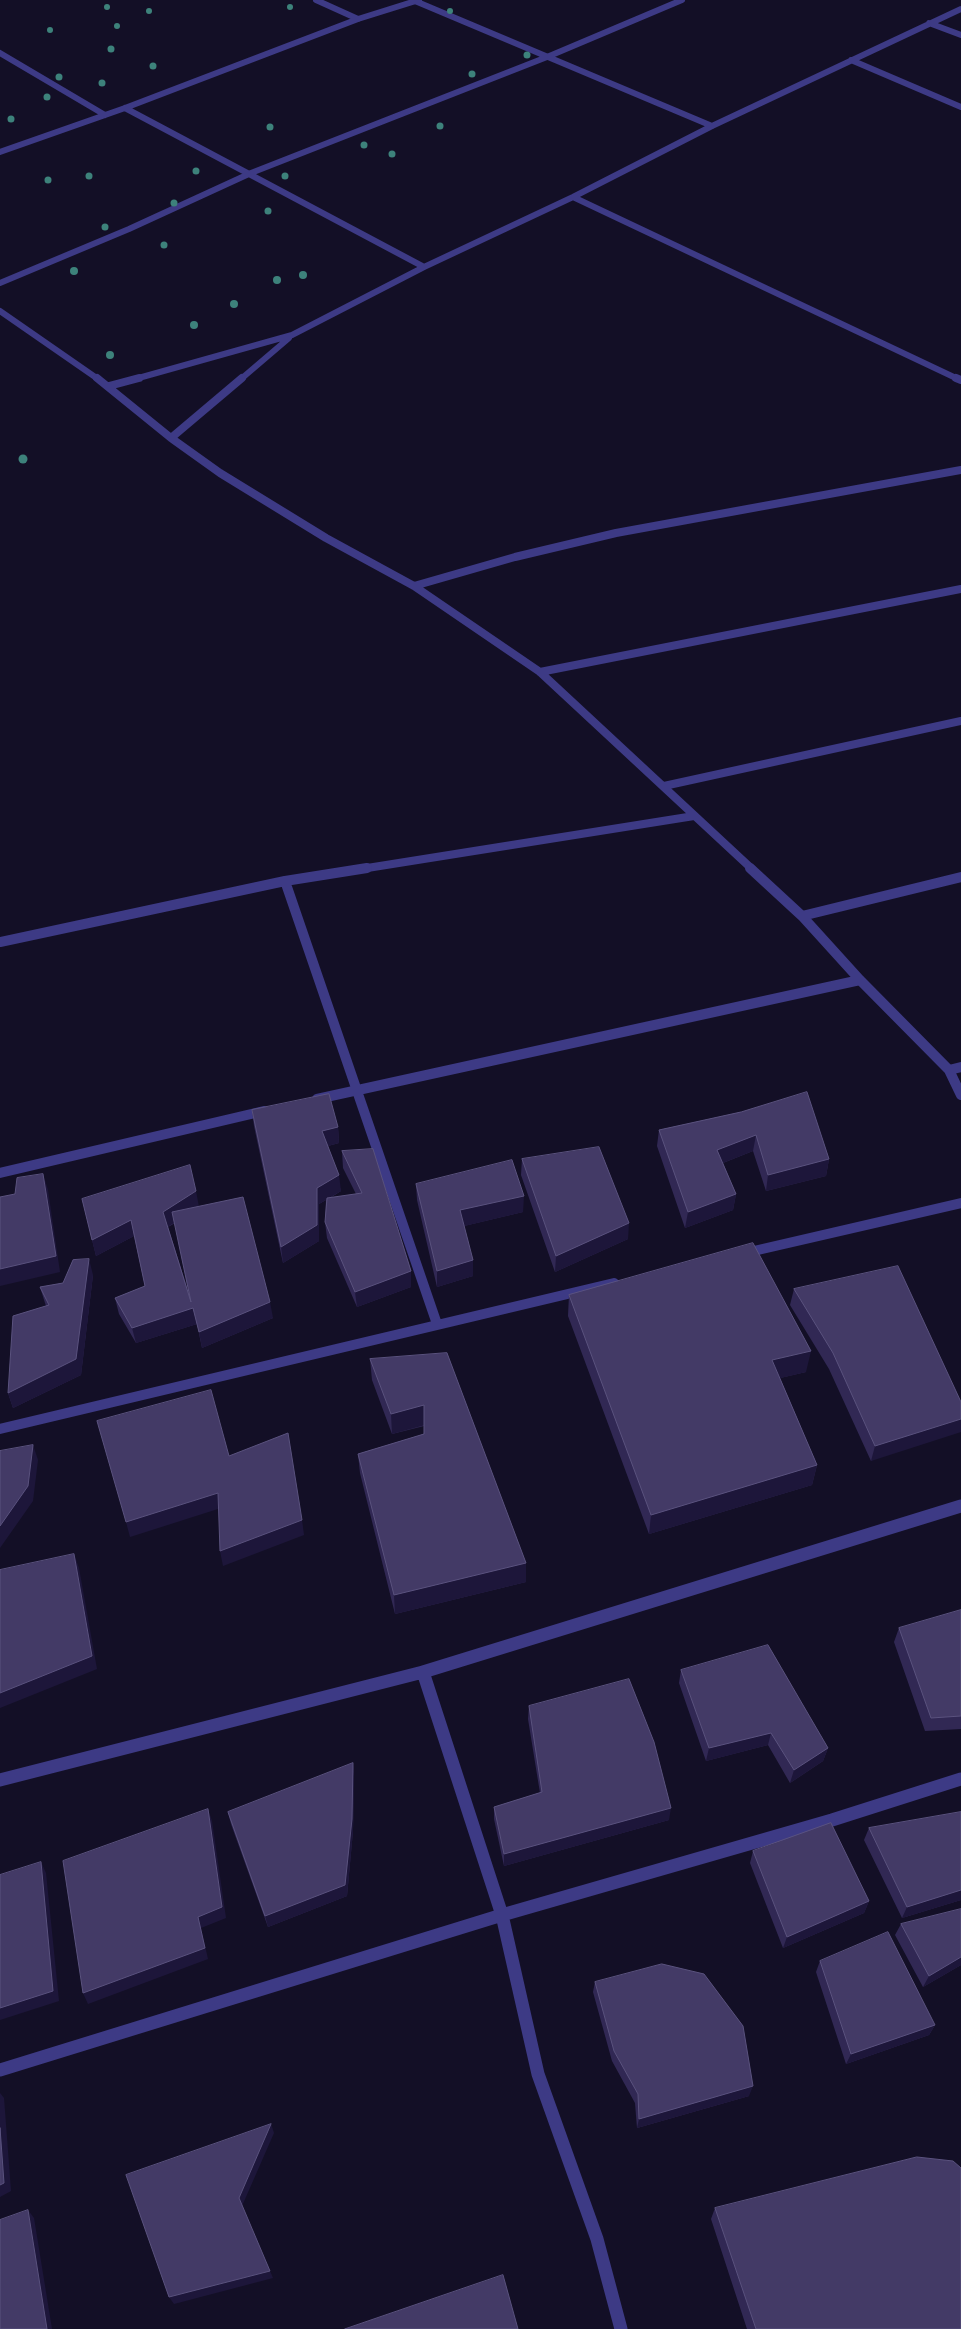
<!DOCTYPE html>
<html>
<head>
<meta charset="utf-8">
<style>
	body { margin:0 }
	canvas { display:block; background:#130f26 }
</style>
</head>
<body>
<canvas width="961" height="2329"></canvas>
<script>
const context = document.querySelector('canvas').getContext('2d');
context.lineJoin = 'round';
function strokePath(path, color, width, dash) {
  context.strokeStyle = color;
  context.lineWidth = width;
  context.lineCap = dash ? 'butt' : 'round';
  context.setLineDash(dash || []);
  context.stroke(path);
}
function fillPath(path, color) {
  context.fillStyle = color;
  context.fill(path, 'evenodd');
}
const minorFar3 = new Path2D(`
	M316 0 358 19
	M415 1 712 126
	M929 23 961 35
	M0 53 105 115
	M851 60 961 107
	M125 108 424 267
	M0 152 125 108 358 19 419 0
	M573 197 958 379
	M0 283 129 229 251 173 547 57 682 0
	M0 311 98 379
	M135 379 292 335 424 267 573 197 712 126 961 9
	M241 379 289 338`);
const minorFar2 = new Path2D(`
	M97 378 171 438 220 473 326 538 414 586 540 672 752 869
	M956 378 961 380
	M109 386 139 378
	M171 438 242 378
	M414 586 515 557 616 533 961 470
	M540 672 961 589
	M664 786 961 721
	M361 869 694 816`);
const minorFar1 = new Path2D(`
	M750 868 802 916 860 980 949 1070 961 1095
	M285 881 437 1324
	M802 916 961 877
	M0 942 285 881 367 868
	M949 1070 961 1067
	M317 1099 860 980
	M0 1173 264 1111
	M745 1253 961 1203
	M0 1429 614 1283`);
const minor = new Path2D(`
	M423 1672 502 1915 538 2074 597 2239 621 2329
	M0 1780 423 1672 961 1506
	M0 2070 502 1915 832 1820 961 1779`);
const trees = [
	[107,7,3],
	[290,7,3],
	[149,11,3],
	[450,11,3],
	[117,26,3],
	[50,30,3],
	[111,49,3.5],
	[527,55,3.5],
	[153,66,3.5],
	[472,74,3.5],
	[59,77,3.5],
	[102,83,3.5],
	[47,97,3.5],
	[11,119,3.5],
	[440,126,3.5],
	[270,127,3.5],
	[364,145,3.5],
	[392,154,3.5],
	[196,171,3.5],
	[89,176,3.5],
	[285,176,3.5],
	[48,180,3.5],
	[174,203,3.5],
	[268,211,3.5],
	[105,227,3.5],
	[164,245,3.5],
	[74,271,4],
	[303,275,4],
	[277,280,4],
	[234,304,4],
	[194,325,4],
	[110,355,4],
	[23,459,4.5]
];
const wall = new Path2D(`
	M252 1110 338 1127 339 1143 328 1146 341 1191 330 1198 356 1194 343 1168 342 1151 411 1271V1287L357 1307 327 1238 325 1222 326 1200 319 1204V1241L283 1263 254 1126Z
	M741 1112 829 1159 826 1176 766 1191 753 1151 723 1163 736 1194 733 1210 685 1228 657 1146 659 1130Z
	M522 1159 628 1239 555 1272 521 1175Z
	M416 1184 523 1212 464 1226 473 1276 437 1287 417 1200Z
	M82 1199 198 1206 273 1318 202 1348 197 1324 136 1343 119 1314 115 1298 145 1286 134 1236 96 1256ZM175 1223 191 1300 168 1227Z
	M93 1275 81 1375 13 1408 8 1393 46 1306 45 1303 40 1287 63 1283Z
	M794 1289 961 1402 871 1461 829 1369 790 1305Z
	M569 1295 806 1372 780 1378 817 1465 812 1485 649 1534 568 1316Z
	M447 1353 526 1582 395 1614 360 1473 358 1454 424 1434V1426L392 1434 372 1380 370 1359Z
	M961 1610V1729L925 1731 894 1642 899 1628Z
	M681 1670 828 1748 823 1761 790 1783 768 1745 706 1761 679 1683Z
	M529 1706 669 1820 504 1866 494 1819V1807L540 1793 528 1719Z
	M353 1763 354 1776 353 1831 347 1896 268 1927 231 1824 228 1812Z
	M961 1812V1900L902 1918 864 1840 869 1828Z
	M753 1851 869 1901 864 1913 783 1948 750 1863Z
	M961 1909V1965L923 1987 895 1935 901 1924Z
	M820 1961 935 2025 929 2035 846 2064 816 1972Z
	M595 1982 749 2096 637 2128 635 2103 612 2061 593 1992Z
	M715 2208 961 2329H747L711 2219Z`);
const shadedWall = new Path2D(`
	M338 1127 339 1143 324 1147 322 1131Z
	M756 1135 753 1151 715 1166 717 1150Z
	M829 1159 826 1176 766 1191 768 1175Z
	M43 1174 48 1190 60 1272 0 1286V1269Z
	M339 1175 341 1191 319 1204V1241L283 1263 281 1247 317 1188Z
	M196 1191 199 1207 166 1228 163 1212Z
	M736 1194 733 1210 685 1228 688 1212Z
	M524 1196 523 1212 460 1227V1210Z
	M131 1220 134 1236 96 1256 92 1240Z
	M629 1223 628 1239 555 1272 556 1256Z
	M89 1259 93 1275 81 1375 13 1408 8 1393Z
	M473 1260V1276L437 1287V1271Z
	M411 1271V1287L357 1307 355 1292Z
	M270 1302 273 1318 202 1348 199 1332Z
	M193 1308 197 1324 136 1343 132 1328Z
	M811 1351 806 1372 768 1381 772 1360Z
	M424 1405 425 1425 392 1434 391 1414Z
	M961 1419V1432L871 1461 875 1446Z
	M33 1445 38 1460 33 1501 0 1548V1526Z
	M817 1465 812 1485 649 1534 651 1515Z
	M218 1493 221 1508 130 1537 126 1522Z
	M302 1520 304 1535 223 1566 220 1551Z
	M74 1554 79 1568 97 1669 0 1708V1693Z
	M526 1563V1582L395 1614 394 1595Z
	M771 1733 768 1745 706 1761 709 1748Z
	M828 1748 823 1761 790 1783 794 1770Z
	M353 1763 354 1776 353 1831 347 1896 268 1927 265 1916Z
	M671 1808 669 1820 504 1866V1854Z
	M208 1809 212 1821 226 1918 201 1928 208 1959 88 2004 83 1993 198 1917Z
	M41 1862 46 1873 59 2001 0 2020V2008Z
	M961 1890V1900L902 1918 907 1907Z
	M869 1901 864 1913 783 1948 787 1937Z
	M961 1957V1965L923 1987 929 1976Z
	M935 2025 929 2035 846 2064 851 2054Z
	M753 2086 749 2096 637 2128 639 2119Z
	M0 2093 4 2098 11 2191 0 2197Z
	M271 2124 274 2133 242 2206 239 2198Z
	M28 2210 34 2218 52 2329H47Z
	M270 2271 273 2278 174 2304 169 2297Z`);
const building = new Path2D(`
	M807 1092 829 1159 768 1175 756 1135 717 1150 736 1194 688 1212 659 1130 741 1112Z
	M329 1094 338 1127 322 1131 339 1175 317 1188V1225L281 1247 252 1110Z
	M599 1147 629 1223 556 1256 522 1159Z
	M373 1149 411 1271 355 1292 325 1222 327 1198 362 1193 342 1151Z
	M512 1160 524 1196 460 1210 473 1260 437 1271 416 1184Z
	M190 1165 196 1191 163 1212 191 1302 172 1212 243 1197 270 1302 199 1332 193 1308 132 1328 115 1298 145 1286 131 1220 92 1240 82 1199Z
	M43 1174 56 1256 0 1269V1197L15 1194 17 1178Z
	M753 1243 811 1351 772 1360 817 1465 651 1515 569 1295Z
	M89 1259 76 1359 8 1393 13 1316 49 1305 40 1287 63 1283 73 1260Z
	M898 1266 961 1402V1419L875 1446 833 1353 794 1289Z
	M447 1353 526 1563 394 1595 358 1454 424 1434V1405L391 1414 370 1359Z
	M211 1390 229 1456 288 1433 302 1520 220 1551 218 1493 126 1522 97 1421Z
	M33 1445 28 1486 0 1526V1451Z
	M74 1554 92 1656 0 1693V1570Z
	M961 1610V1716L931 1718 899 1628Z
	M768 1645 828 1748 794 1770 771 1733 709 1748 681 1670Z
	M629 1679 654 1742 671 1808 504 1854 494 1807 542 1792 529 1706Z
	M353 1763 352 1819 345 1885 265 1916 228 1812Z
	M208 1809 222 1907 198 1917 205 1948 83 1993 63 1861Z
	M961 1812V1890L907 1907 869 1828Z
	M831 1823 869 1901 787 1937 753 1851Z
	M41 1862 53 1991 0 2008V1875Z
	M961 1909V1957L929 1976 901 1924Z
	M888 1932 935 2025 851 2054 820 1961Z
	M662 1964 704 1974 743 2026 753 2086 639 2119 638 2094 614 2051 595 1982Z
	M271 2124 239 2198 270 2271 169 2297 126 2175Z
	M0 2128 4 2183 0 2185Z
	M917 2157 953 2161 961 2168V2329H756L715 2208Z
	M28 2210 47 2329H0V2220Z
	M503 2275 518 2329H345Z`);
strokePath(minorFar3, '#3d3a85', 6);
strokePath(minorFar2, '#3d3a85', 8);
strokePath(minorFar1, '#3d3a85', 10);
strokePath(minor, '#3d3a85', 13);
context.fillStyle = '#3d827b';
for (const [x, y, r] of trees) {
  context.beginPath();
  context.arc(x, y, r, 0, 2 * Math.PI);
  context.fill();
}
fillPath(wall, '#312854');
fillPath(shadedWall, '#1d163a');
fillPath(building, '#433a66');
strokePath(building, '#5a527e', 1);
</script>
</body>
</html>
